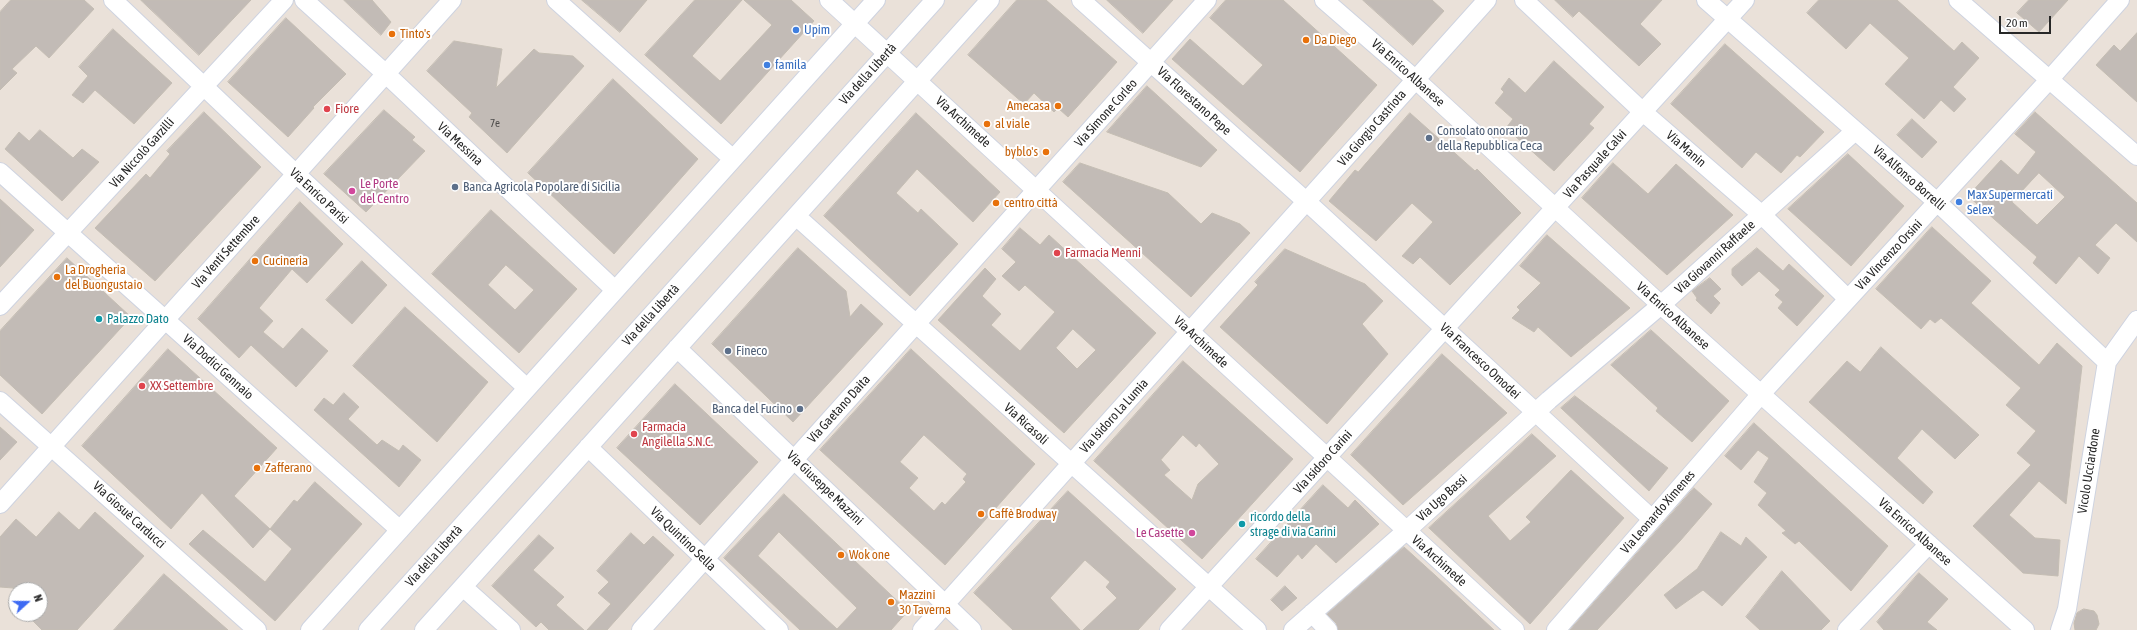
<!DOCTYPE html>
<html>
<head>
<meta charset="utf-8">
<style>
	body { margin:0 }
	#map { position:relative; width:2137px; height:630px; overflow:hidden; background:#eae1d9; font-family:"Asap Condensed",sans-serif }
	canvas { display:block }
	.north { position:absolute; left:8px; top:582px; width:40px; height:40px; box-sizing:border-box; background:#fff; border:1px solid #a9a9a9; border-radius:50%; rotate:69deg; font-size:11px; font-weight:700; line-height:16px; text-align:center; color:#272727 }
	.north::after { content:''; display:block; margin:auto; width:14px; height:18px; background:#3d6af3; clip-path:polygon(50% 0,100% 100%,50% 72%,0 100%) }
	.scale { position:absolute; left:1999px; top:16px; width:52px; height:18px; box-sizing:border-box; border:2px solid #272727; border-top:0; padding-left:5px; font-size:12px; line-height:14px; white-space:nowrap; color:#272727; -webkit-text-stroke:3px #fff; paint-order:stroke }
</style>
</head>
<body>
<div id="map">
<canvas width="2137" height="630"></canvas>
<div class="north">N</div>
<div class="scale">20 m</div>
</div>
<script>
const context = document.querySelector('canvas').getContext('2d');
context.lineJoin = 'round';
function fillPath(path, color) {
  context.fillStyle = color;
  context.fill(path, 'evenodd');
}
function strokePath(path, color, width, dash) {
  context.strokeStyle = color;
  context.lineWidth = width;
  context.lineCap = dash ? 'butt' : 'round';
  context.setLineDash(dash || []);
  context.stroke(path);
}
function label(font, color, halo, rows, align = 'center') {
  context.font = font + ' "Asap Condensed",sans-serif';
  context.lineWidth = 4;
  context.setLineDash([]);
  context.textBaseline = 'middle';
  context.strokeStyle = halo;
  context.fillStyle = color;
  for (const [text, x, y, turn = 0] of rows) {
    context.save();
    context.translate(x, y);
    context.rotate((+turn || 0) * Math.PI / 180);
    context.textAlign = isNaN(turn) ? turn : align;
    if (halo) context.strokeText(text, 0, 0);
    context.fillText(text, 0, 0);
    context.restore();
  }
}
const building = new Path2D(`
	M11 0H84L94 9 49 58 36 46 12 69 17 73 0 90V12Z
	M141 0H251L199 55Z
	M344 0H372L391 22 381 35Z
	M582 0H647L620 32Z
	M695 0H742L692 56 720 81 772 25 744 0H791L814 21 721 124 645 55Z
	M1017 0H1046L1117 62 1068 117 1058 108 1054 112 1034 93 1024 104 968 55Z
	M1107 0H1173L1143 33Z
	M1226 0H1283L1377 85 1300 172 1172 59 1190 39 1243 86 1263 65 1210 18Z
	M1363 0H1432L1444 11 1413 45Z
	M1555 0H1662L1640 24 1661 44 1639 66 1579 11 1573 17Z
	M1819 0H1897L1954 51 1962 42 1979 58 1953 87 1966 99 1954 112 1941 100 1924 119 1885 84 1909 58 1870 23 1846 49 1807 13Z
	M2029 0H2068L2039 32 2017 13Z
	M286 18 346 74 313 107 314 108 288 137 228 82Z
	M113 29 172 83 134 124 95 90 83 103 72 95 88 76 79 67Z
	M2137 33V102L2096 65 2114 45 2120 51Z
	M454 41 502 49 496 88 534 49 539 53 573 56 584 66 507 153 469 117 472 113 427 71Z
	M1725 44 1824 132 1800 157 1797 155 1781 173 1756 152 1742 168 1671 104Z
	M1554 61 1604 107 1589 124 1594 128 1554 171 1506 128 1513 119 1495 103 1504 92 1501 89 1509 78 1525 93Z
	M613 79 698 159 614 254 528 173Z
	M1147 86 1217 150 1201 167 1107 132Z
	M384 110 415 137 412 140 425 151 366 212 324 174Z
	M204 112 261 167 155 281 95 228 146 174 150 178 170 154 167 151Z
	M2035 112 2137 203V242L2116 223 2095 245 2110 258 2098 274 2079 256 2056 284 2033 263 2037 257 1968 196 2001 160 2018 175 2036 152 2015 134ZM2039 173 2065 197 2037 225 2012 202Z
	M916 113 1000 192 973 222 917 169 896 193 918 213 921 209 958 244 910 296 824 216Z
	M1410 113 1475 171 1477 169 1521 213 1450 285 1420 257 1413 264 1402 256 1433 222 1412 203 1376 241 1329 201 1355 170 1358 172Z
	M1912 119 1937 142 1922 158 1897 135Z
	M40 130 73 158 82 149 99 162 62 201 5 149 19 132 29 141Z
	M1848 154 1904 206 1851 266 1788 209Z
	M1080 163 1168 193 1201 224 1212 213 1240 224 1250 233 1191 297 1063 182Z
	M1613 163 1648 194 1676 164 1733 215 1667 275 1582 198Z
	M0 199 34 230 0 267Z
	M300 202 343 244 307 283 292 269 259 308 273 321 263 332 283 349 302 328 328 351 296 387 251 345 239 358 198 319Z
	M491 210 577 289 519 353 432 274ZM506 265 534 290 515 310 488 285Z
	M1932 227 1991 281 1971 303 2039 365 2057 343 2082 366 2066 504 2039 481 2009 515 2035 538 2060 540 2058 576 2023 573 1973 526 2031 465 2017 453 2036 431 2006 405 2021 388 1941 318 1935 323 1930 319 1921 329 1876 289Z
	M1020 228 1040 245 1049 235 1156 333 1064 433 938 320 985 268 996 279 982 296 1001 314 991 325 1020 351 1055 312 1025 285 1019 291 1002 276 1016 262 1002 249ZM1073 329 1096 350 1077 369 1056 348Z
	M1547 235 1630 308 1571 357 1538 327 1534 332 1512 318 1520 310 1517 307 1541 283 1520 266Z
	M798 248 846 291 850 317 861 304 883 324 793 422 712 344Z
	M1757 248 1783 271 1789 264 1824 296 1797 326 1778 308 1783 302 1775 295 1780 290 1759 271 1742 286 1732 275V269Z
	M1285 249 1365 284 1383 301 1362 324 1388 354 1327 424 1220 327 1258 285 1255 282Z
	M67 258 131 317 42 414 0 375V331Z
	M362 261 387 285 352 324 326 300Z
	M1710 278 1721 289 1713 296 1720 303 1711 314 1696 300 1697 298 1692 291Z
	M405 307 488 382 437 442 353 366Z
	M1651 330 1729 401 1692 442 1656 411 1658 408 1611 365Z
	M1881 347 1979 435 1955 459 1922 429 1897 458 1933 492 1923 504 1809 402 1847 361 1860 372Z
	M168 349 277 448 234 496 270 529 253 548 202 493 171 529 82 446Z
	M911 349 1035 464 945 565 820 450ZM924 435 967 474 963 479 966 482 945 505 942 502 934 511 909 488 918 478 900 462Z
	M1442 354 1507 413 1403 505 1351 455Z
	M1183 361 1293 459 1202 559 1094 461ZM1183 435 1196 447 1199 443 1219 464 1198 484 1192 500 1164 475 1170 470 1161 460Z
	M675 384 758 462 700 525 617 448Z
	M344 393 359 407 348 419 377 445 382 440 399 451 403 445 421 460 399 487 314 410 324 398 333 405Z
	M1575 396 1668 468 1649 491 1561 408Z
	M1754 423 1888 546 1851 591 1799 541 1795 544 1782 533 1786 531 1758 505 1767 493 1754 482 1769 458 1758 450 1741 470 1725 456Z
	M0 427 17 442 0 460Z
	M1532 434 1556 456 1488 516 1510 541 1531 522 1526 517 1571 470 1624 518 1530 624 1429 528Z
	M315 482 362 524 275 621 189 544 203 530 265 582 292 549 270 529 294 500 297 502Z
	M1323 485 1348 508 1355 500 1379 524 1336 563 1316 544 1302 559 1298 554 1277 577 1256 559Z
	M1694 488 1712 504 1680 541 1597 630H1570Z
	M1068 491 1176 589 1138 630H1083L1117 598 1106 587 1110 582 1085 560 1050 598 1080 630H1013L974 593Z
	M784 494 908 611 891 630H800L724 558ZM779 532 857 608 837 629 758 556Z
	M59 512 79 530 95 512 144 556 77 630H42L26 614H40V590L0 587V537L16 519 36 537Z
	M1721 532 1741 546 1746 537 1767 557 1722 606 1703 590 1676 609 1664 595 1697 569Z
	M631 533 644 545 653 536 674 555 607 630H587L611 604 598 593 609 582 597 571Z
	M539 535 554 548 533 570 564 597 556 605 584 630H549L541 622 536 627 492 586Z
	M1404 547 1436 576 1494 630H1338L1336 623 1327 614Z
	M1782 571 1830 621 1821 630H1760L1746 617Z
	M1919 573 1948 599 1927 622 1937 630H1884L1877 622Z
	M164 574 228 630H114Z
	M1285 586 1297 598 1282 611 1271 600Z
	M2084 609 2094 611 2097 615 2099 624 2096 630H2075L2074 623 2077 613Z`);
const minor = new Path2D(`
	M113 0 296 174 527 388
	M304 0 386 74 615 290
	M556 0 733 159
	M829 0C1058 209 1285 421 1515 630
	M1081 0 1307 202 1652 519
	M1324 0 1415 79 1661 305 2025 630
	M1524 0 1643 112 1762 215 1848 299
	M1706 0 1937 202 2107 362
	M1958 0 2137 156
	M0 172 400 530
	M796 216 1257 630
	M0 306 284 0
	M677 348 972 630
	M0 401 257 630
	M588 447 779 630
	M0 504 452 0
	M463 587 511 630
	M1312 613 1328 630
	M310 630 876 0
	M368 630 935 0
	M424 630 990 0
	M641 630 1207 0
	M922 630 1487 0
	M1169 630 1745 0
	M1293 630 1406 531 1549 400 1661 305 1855 131
	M1556 630 1761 394 2049 80 2120 0
	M1847 630 1929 544
	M2060 630 2067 609 2107 362 2137 320`);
const markers = [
	[796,30,4,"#3f7fe0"],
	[392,34,4,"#e8710a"],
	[1306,40,4,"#e8710a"],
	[767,65,4,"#3f7fe0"],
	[1058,106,4,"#e8710a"],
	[327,109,4,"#e0444e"],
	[987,124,4,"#e8710a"],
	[1429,138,4,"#5c6f8a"],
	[1046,152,4,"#e8710a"],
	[455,187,4,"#5c6f8a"],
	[352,191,4,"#d1479c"],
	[1959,202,4,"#3f7fe0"],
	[996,203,4,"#e8710a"],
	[1057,253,4,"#e0444e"],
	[255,261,4,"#e8710a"],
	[57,277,4,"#e8710a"],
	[99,319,4,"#0f9aa8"],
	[728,351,4,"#5c6f8a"],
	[142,386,4,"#e0444e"],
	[800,409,4,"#5c6f8a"],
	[634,434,4,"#e0444e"],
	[257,468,4,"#e8710a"],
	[981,514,4,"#e8710a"],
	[1242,524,4,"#0f9aa8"],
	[1192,533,4,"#d1479c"],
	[841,555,4,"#e8710a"],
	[891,602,4,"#e8710a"]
];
const numberNames = [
	["7e",495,124]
];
const shopNames = [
	["Upim",804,30],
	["famila",775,65],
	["Max Supermercati",1967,195],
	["Selex",1967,210]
];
const foodNames = [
	["Tinto's",400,34],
	["Da Diego",1314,40],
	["Amecasa",1050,106,"right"],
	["al viale",995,124],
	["byblo's",1038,152,"right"],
	["centro città",1004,203],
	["Cucineria",263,261],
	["La Drogheria",65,270],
	["del Buongustaio",65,285],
	["Zafferano",265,468],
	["Caffè Brodway",989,514],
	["Wok one",849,555],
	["Mazzini",899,595],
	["30 Taverna",899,610]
];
const streetNames = [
	["Via Enrico Albanese",1408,73,42],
	["Via della Libertà",868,74,-48],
	["Via Florestano Pepe",1194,101,42],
	["Via Simone Corleo",1106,113,-48],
	["Via Archimede",963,122,42],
	["Via Giorgio Castriota",1372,128,-49],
	["Via Messina",460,144,43],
	["Via Manin",1686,149,41],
	["Via Niccolò Garzilli",142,153,-48],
	["Via Pasquale Calvi",1595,164,-48],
	["Via Alfonso Borrelli",1909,178,41],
	["Via Enrico Parisi",319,196,43],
	["Via Venti Settembre",226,252,-48],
	["Via Vincenzo Orsini",1889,255,-47],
	["Via Giovanni Raffaele",1715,257,-42],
	["Via della Libertà",651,315,-48],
	["Via Enrico Albanese",1673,316,42],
	["Via Archimede",1201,342,43],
	["Via Francesco Omodei",1480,361,43],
	["Via Dodici Gennaio",218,367,42],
	["Via Gaetano Daita",839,409,-48],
	["Via Isidoro La Lumia",1114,416,-48],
	["Via Ricasoli",1026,424,42],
	["Via Isidoro Carini",1323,462,-48],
	["Vicolo Ucciardone",2089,471,-81],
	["Via Giuseppe Mazzini",825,488,44],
	["Via Ugo Bassi",1442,498,-42],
	["Via Leonardo Ximenes",1658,512,-49],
	["Via Giosuè Carducci",129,515,42],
	["Via Enrico Albanese",1915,532,42],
	["Via Quintino Sella",683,539,44],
	["Via della Libertà",434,556,-48],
	["Via Archimede",1439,561,42]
];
const healthNames = [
	["Fiore",335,109],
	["Farmacia Menni",1065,253],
	["XX Settembre",150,386],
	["Farmacia",642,427],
	["Angilella S.N.C.",642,442]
];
const serviceNames = [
	["Consolato onorario",1437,131],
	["della Repubblica Ceca",1437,146],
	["Banca Agricola Popolare di Sicilia",463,187],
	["Fineco",736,351],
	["Banca del Fucino",792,409,"right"]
];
const hotelNames = [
	["Le Porte",360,184],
	["del Centro",360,199],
	["Le Casette",1184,533,"right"]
];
const cultureNames = [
	["Palazzo Dato",107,319],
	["ricordo della",1250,517],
	["strage di via Carini",1250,532]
];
fillPath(building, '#c2bbb6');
strokePath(building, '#c4bdb3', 1);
strokePath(minor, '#ced3e0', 20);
strokePath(minor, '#fff', 18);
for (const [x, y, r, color] of markers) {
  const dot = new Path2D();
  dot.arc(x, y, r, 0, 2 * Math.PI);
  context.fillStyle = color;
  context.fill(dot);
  strokePath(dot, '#fff', 1.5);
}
label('11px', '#4e4c4b', null, numberNames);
label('13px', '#366cbe', '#fff', shopNames, 'left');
label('13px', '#c56008', '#fff', foodNames, 'left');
label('13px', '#272727', '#fff', streetNames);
label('13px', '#be3a42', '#fff', healthNames, 'left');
label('13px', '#4e5e75', '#fff', serviceNames, 'left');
label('13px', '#b23c85', '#fff', hotelNames, 'left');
label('13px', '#0d838f', '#fff', cultureNames, 'left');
</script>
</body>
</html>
